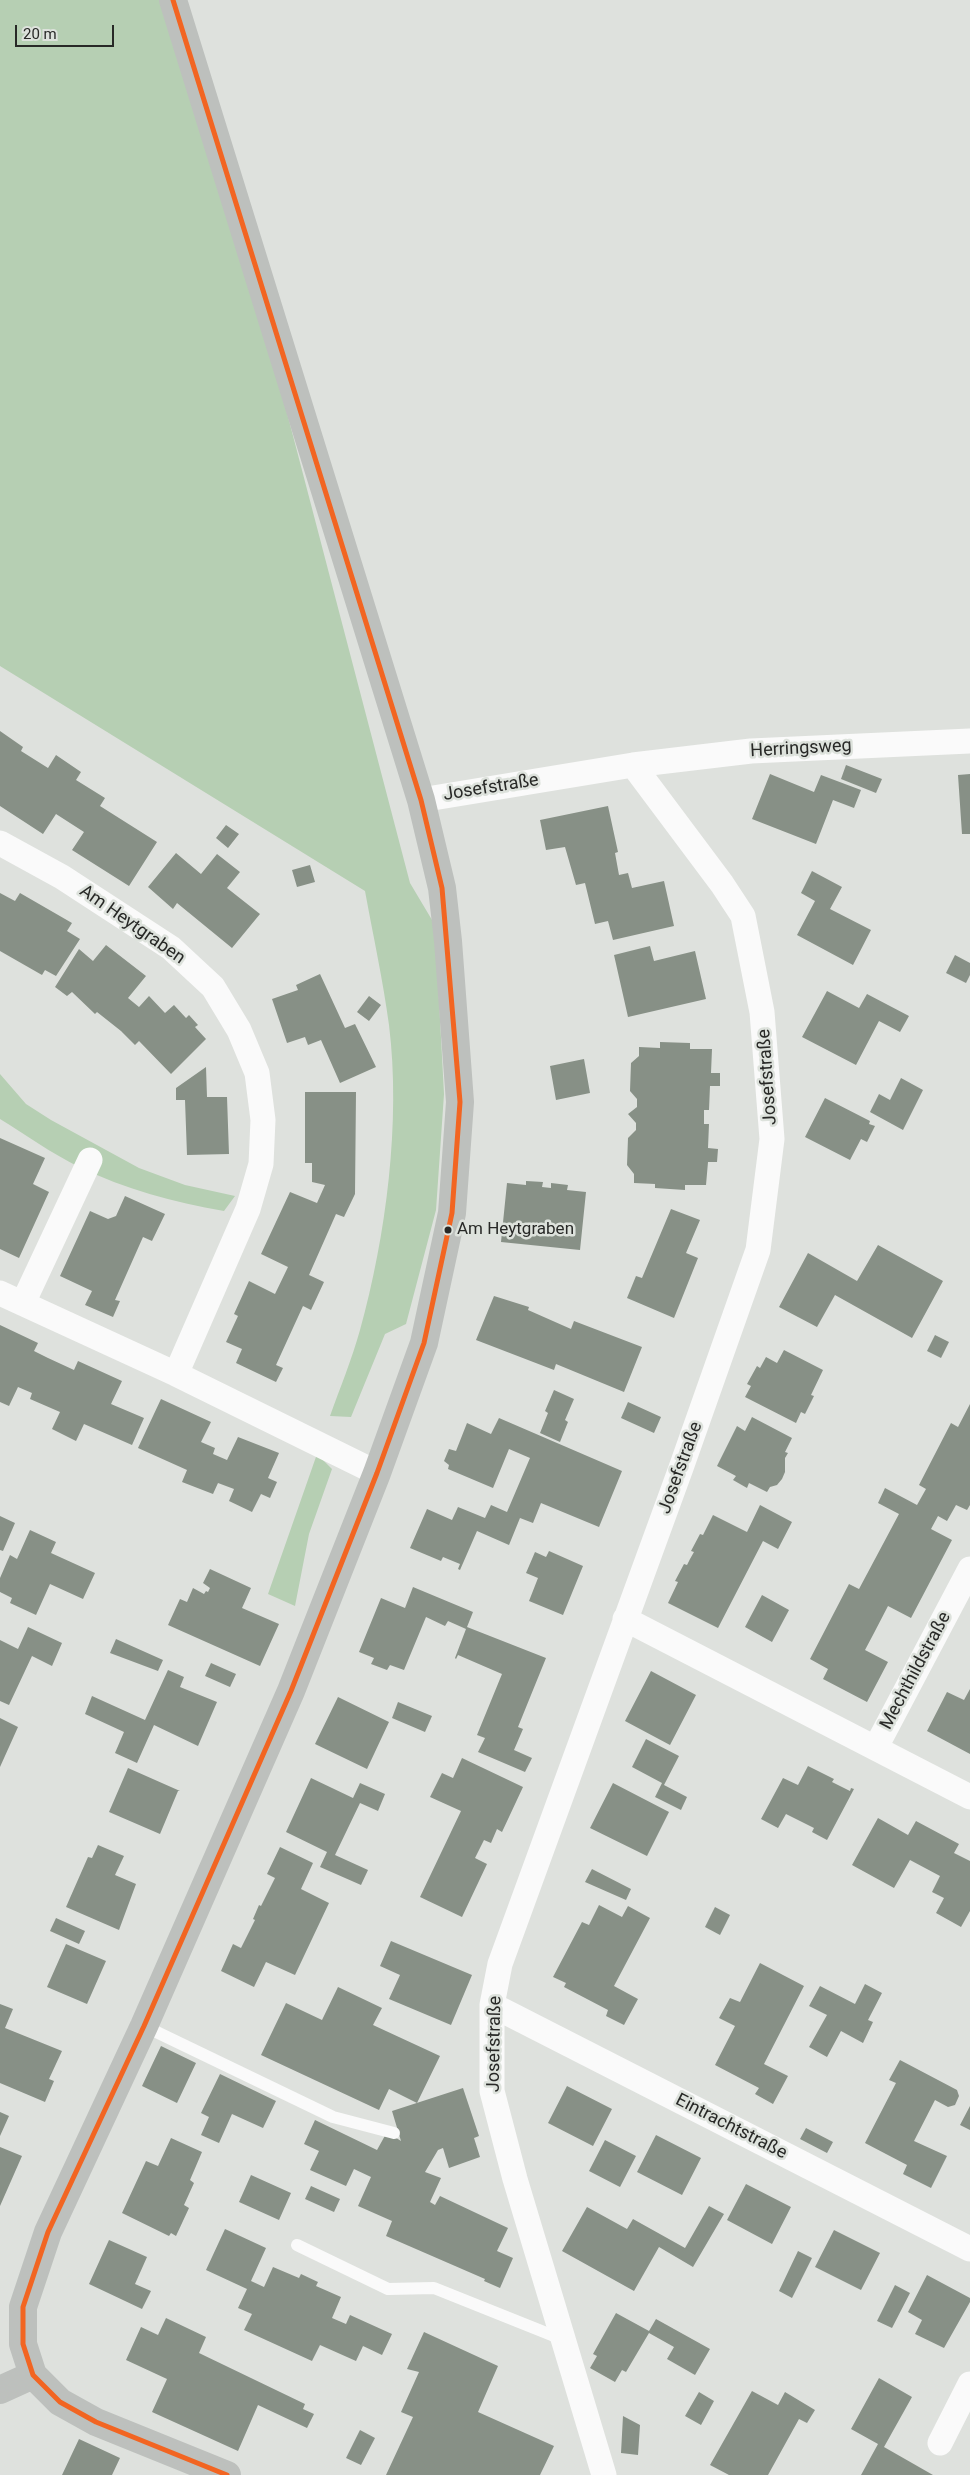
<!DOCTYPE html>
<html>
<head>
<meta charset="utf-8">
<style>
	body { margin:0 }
	#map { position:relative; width:970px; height:2475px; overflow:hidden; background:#dee1dd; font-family:Roboto,sans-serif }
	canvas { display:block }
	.scale { position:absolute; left:15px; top:25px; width:99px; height:22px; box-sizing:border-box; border:2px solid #282927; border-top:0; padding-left:6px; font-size:15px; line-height:18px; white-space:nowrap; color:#282927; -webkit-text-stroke:4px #dde2dc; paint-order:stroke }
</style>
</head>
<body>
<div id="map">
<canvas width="970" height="2475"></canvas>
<div class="scale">20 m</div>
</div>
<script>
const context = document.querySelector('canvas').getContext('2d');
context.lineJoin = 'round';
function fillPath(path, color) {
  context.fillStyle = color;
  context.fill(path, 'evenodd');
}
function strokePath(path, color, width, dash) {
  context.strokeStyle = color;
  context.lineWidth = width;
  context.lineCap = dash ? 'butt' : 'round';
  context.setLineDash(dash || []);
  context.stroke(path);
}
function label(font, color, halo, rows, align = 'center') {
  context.font = font + ' Roboto,sans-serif';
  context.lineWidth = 5;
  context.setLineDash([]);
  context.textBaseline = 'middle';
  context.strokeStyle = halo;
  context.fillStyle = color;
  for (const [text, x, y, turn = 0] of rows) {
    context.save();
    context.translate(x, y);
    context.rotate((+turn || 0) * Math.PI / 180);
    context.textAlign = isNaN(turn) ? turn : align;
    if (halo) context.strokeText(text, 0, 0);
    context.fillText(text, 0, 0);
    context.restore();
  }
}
const green = new Path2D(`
	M0 0H179L410 883 435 925 444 1094 436 1210 406 1324 385 1334 351 1417 330 1416C340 1388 352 1359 360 1330 386 1236 401 1122 389 1025 383 980 373 935 365 891L0 666Z
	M0 1074 26 1104 51 1120 139 1168 185 1185 235 1196 224 1211C173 1202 125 1189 79 1167 51 1153 26 1135 0 1119Z
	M317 1454 332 1469 309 1534 295 1606 268 1594Z`);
const building = new Path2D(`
	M0 731 23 747 21 751 48 768 56 755 81 772 76 780 105 798 100 806 157 842 129 886 72 850 84 832 56 814 43 834 0 806Z
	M846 765 882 779 876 793 841 779Z
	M770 774 814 792 821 775 861 790 854 808 833 800 816 844 752 819Z
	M970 774V834H962L958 775Z
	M608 806 618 852 615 853 619 875 628 873 632 888 664 881 674 926 613 940 608 921 595 924 585 883 576 885 565 847 546 850 540 820Z
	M226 825 239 834 228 848 216 838Z
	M176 853 201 874 217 854 240 872 227 888 260 914 232 948 177 903 173 909 148 887Z
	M310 865 315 882 297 887 292 870Z
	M812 871 842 887 830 909 871 930 853 965 797 935 815 901 801 893Z
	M0 893 15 901 20 893 72 923 67 931 80 939 56 976 45 970 42 975 0 951Z
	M106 945 146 976 128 998 139 1007 149 996 165 1013 174 1005 186 1018 189 1015 198 1025 195 1027 206 1039 171 1074 139 1041 135 1045 121 1031 97 1012 95 1014 72 992 67 996 55 987 79 949 93 961Z
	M650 946 654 961 695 951 706 999 628 1017 614 955Z
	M955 955 970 963V975L966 983 946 973Z
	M320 974 345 1028 355 1024 376 1067 340 1083 321 1040 308 1045 305 1037 287 1043 272 999 298 990 296 985Z
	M827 991 859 1008 867 994 909 1016 900 1032 879 1021 856 1065 802 1037Z
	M369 996 381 1005 369 1021 357 1012Z
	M660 1042 690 1043V1049H712L711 1073H720V1086H710L709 1110H704V1124H709L708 1148 718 1149 717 1162H708L706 1185H685V1190L655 1188V1184L634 1183V1174L627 1165 628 1138 636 1130V1123L628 1114 637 1107V1099L630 1091 631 1063 639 1056V1047L660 1048Z
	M584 1059 590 1093 556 1100 550 1066Z
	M206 1067 207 1097H227L229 1154 187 1155 185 1100H176V1088Z
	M901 1078 923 1090 903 1130 870 1112 879 1094 890 1100Z
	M305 1092H356L355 1194 344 1217 336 1214 309 1275 324 1282 311 1310 303 1306 276 1365 283 1368 276 1382 236 1363 242 1349 226 1342 238 1316 234 1314 249 1281 275 1294 288 1267 261 1254 290 1192 317 1203 325 1185 312 1182V1163H305Z
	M825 1098 870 1121 869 1124 875 1126 867 1142 861 1139 850 1160 805 1137Z
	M0 1138 45 1158 33 1184 49 1192 19 1258 0 1249Z
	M526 1181 543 1182 542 1187 551 1188V1183L568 1185 567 1190 586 1192 580 1250 501 1242 507 1183 526 1185Z
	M125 1196 165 1214 152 1241 143 1237 115 1300 120 1301 113 1317 85 1305 92 1291 60 1276 90 1211 108 1219 116 1216Z
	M671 1209 700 1220 686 1253 698 1258 674 1318 627 1298 636 1276 642 1278Z
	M878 1245 943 1281 912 1338 835 1295 817 1327 779 1307 808 1253 857 1281Z
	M494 1296 529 1307 528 1310 571 1329 574 1321 642 1347 624 1392 556 1364 554 1370 476 1340Z
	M0 1325 38 1343 34 1351 48 1358 74 1370 78 1361 122 1381 111 1404 144 1418 132 1445 84 1424 76 1441 52 1429 60 1412 30 1399 32 1393 18 1387 9 1406 0 1402Z
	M935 1335 949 1342 941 1358 927 1351Z
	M784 1350 823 1370 811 1395 814 1396 805 1414 801 1412 796 1423 745 1397 751 1386 747 1384 757 1366 760 1368 766 1357 777 1363Z
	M554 1390 574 1399 565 1420 568 1422 560 1442 540 1433 548 1413 545 1411Z
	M161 1399 211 1422 201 1442 215 1448 213 1454 227 1460 238 1437 279 1453 268 1478 277 1482 270 1498 261 1494 252 1512 229 1501 234 1489 218 1483 213 1494 182 1482 187 1470 138 1448Z
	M628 1402 661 1417 654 1433 621 1418Z
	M970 1404V1505L967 1510 956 1505 947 1521 938 1516 931 1529 952 1540 911 1618 888 1606 874 1633 865 1650 888 1662 867 1702 823 1679 828 1669 810 1659 849 1584 859 1589 899 1514 878 1503 885 1488 917 1505 926 1489 919 1485 951 1423 958 1427Z
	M752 1417 792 1438 785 1452 788 1453 785 1458V1472L782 1479 777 1485 770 1487 767 1492 749 1483 747 1488 733 1480 736 1476 717 1466 737 1426 745 1431Z
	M499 1418 622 1471 599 1527 541 1503 533 1523 520 1518 509 1545 477 1531 460 1570 458 1569 460 1564 443 1557 441 1561 410 1548 427 1509 452 1520 458 1507 485 1518 491 1505 507 1512 530 1458 509 1449 493 1488 448 1469 449 1465 444 1461 449 1449 456 1451 467 1423 491 1434Z
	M760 1505 792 1522 778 1549 763 1541 718 1628 668 1603 678 1582 675 1581 684 1564 687 1565 690 1559 694 1552 691 1551 700 1534 703 1535 713 1515 747 1532Z
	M0 1516 15 1523 3 1551 0 1550Z
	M30 1530 56 1542 51 1553 95 1573 83 1599 50 1584 36 1615 10 1603 12 1598 0 1592V1578L10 1555 17 1559Z
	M549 1551 583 1566 563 1615 529 1601 538 1578 526 1573 535 1552 546 1557Z
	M210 1569 251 1588 242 1608 279 1624 260 1666 168 1625 180 1599 187 1602 193 1588 204 1594 206 1591 208 1592 210 1588 203 1583Z
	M413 1587 473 1612 467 1627 546 1658 518 1727 523 1729 514 1750 532 1758 525 1772 478 1752 485 1738 477 1735 502 1674 458 1655 456 1659 455 1658 466 1629 448 1621 445 1626 426 1617 404 1670 390 1665 387 1670 371 1664 374 1658 359 1652 381 1598 405 1608Z
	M762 1595 789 1610 772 1642 745 1627Z
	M28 1627 62 1643 52 1666 32 1656 9 1705 0 1701V1640L18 1649Z
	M116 1639 163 1660 158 1671 110 1653Z
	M211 1663 236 1674 230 1687 205 1676Z
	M168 1670 184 1677 180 1687 217 1702 198 1746 154 1725 137 1763 115 1753 124 1732 85 1714 92 1696 145 1720Z
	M651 1671 696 1695 670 1745 625 1721Z
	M970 1689V1754L927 1731 947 1692 964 1700Z
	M338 1697 389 1722 367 1769 315 1744Z
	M398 1702 432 1716 425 1732 392 1718Z
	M0 1718 18 1727 0 1767Z
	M646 1739 679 1756 664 1785 687 1797 681 1810 655 1797 662 1783 632 1767Z
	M462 1758 523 1787 502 1832 497 1829 491 1843 484 1840 475 1858 487 1864 462 1917 420 1897 461 1811 430 1797 442 1773 453 1778Z
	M808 1766 834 1779 832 1782 850 1791 851 1788 854 1789 827 1840 812 1832 814 1828 786 1814 778 1828 761 1819 783 1778 798 1785Z
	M128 1768 180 1791H178L160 1834 109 1812Z
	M311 1778 353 1798 360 1783 385 1794 378 1811 360 1803 335 1855 368 1870 361 1885 320 1867 327 1852 286 1832Z
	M613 1783 669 1812 647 1856 590 1828Z
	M878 1818 908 1835 916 1821 959 1844 954 1853 970 1861V1911L961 1927 936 1913 944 1898 932 1892 940 1876 910 1860 894 1888 852 1865Z
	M98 1845 124 1856 115 1875 136 1884 119 1930 66 1907 88 1857 92 1858Z
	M280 1847 313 1863 301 1889 329 1903 295 1975 266 1962 254 1987 221 1971 233 1944 241 1948 255 1920 253 1919 259 1905 261 1906 275 1878 267 1874Z
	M592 1869 631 1889 626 1900 585 1882Z
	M599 1905 622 1917 628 1906 650 1918 614 1986 638 1999 624 2025 606 2016 608 2010 564 1987 566 1983 553 1977 582 1922 589 1925Z
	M715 1907 730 1915 720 1935 705 1927Z
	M56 1918 85 1931 79 1944 50 1931Z
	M391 1941 472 1975 451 2025 389 1999 400 1975 380 1966Z
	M66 1944 106 1961 87 2004 47 1987Z
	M760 1963 804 1986 764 2064 788 2076 773 2104 755 2094 759 2088 715 2065 735 2026 719 2018 730 1998 740 2002Z
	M865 1984 882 1993 868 2020 873 2022 863 2043 841 2031 827 2057 809 2047 827 2015 809 2006 820 1986 855 2004Z
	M338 1987 382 2008 373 2025 440 2056 417 2103 389 2089 379 2110 261 2055 286 2003 322 2020Z
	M0 2004 13 2009 5 2028 62 2051 49 2079 54 2081 45 2102 0 2083Z
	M161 2046 196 2063 177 2103 142 2086Z
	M900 2060 957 2090 959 2096 955 2105 948 2107 935 2100 914 2141 947 2156 931 2188 903 2174 907 2165 865 2143 896 2083 889 2080Z
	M220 2074 276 2101 263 2128 232 2114 219 2143 201 2135 209 2117 201 2113Z
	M567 2086 612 2109 593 2146 548 2123Z
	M463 2088 479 2136 474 2138 480 2157 449 2168 443 2148 438 2150 425 2172 441 2178 430 2202 435 2205 440 2196 508 2228 497 2251 513 2258 500 2288 484 2281 485 2279 386 2236 392 2221 358 2206 371 2177 354 2169 346 2186 310 2170 319 2151 304 2144 315 2120 377 2150 387 2132 401 2141 392 2111Z
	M970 2106V2130L960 2125Z
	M0 2112 9 2116 0 2136Z
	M806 2128 833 2142 827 2153 800 2139Z
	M656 2135 701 2158 682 2195 637 2172Z
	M171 2138 202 2152 190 2180 194 2183 184 2205 189 2208 176 2236 171 2233 169 2236 122 2213 146 2161 158 2166Z
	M605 2140 636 2156 620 2187 589 2171Z
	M0 2147 22 2156 0 2206Z
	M251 2175 291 2193 279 2220 239 2202Z
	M746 2184 791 2207 772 2244 727 2220Z
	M311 2186 340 2199 334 2212 305 2199Z
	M709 2206 724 2214 693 2267 659 2247 634 2291 562 2251 587 2207 627 2229 633 2219 685 2248Z
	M225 2229 266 2248 251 2281 264 2287 273 2267 299 2278 301 2274 318 2282 316 2286 341 2297 332 2318 346 2324 350 2315 392 2334 382 2355 363 2346 356 2361 320 2345 312 2361 244 2330 252 2314 238 2308 247 2289 206 2270Z
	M834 2230 880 2253 861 2290 815 2267Z
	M109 2240 147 2257 135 2284 151 2291 142 2309 89 2284Z
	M798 2251 812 2258 792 2298 779 2291Z
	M927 2275 970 2298V2302L944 2348 915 2334 922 2320 908 2312Z
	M895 2285 910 2293 892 2328 877 2321Z
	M616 2313 649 2331 656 2319 710 2349 695 2375 667 2359 674 2347 649 2333 626 2372 622 2370 615 2382 590 2368 597 2356 593 2354Z
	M166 2318 206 2337 199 2353 305 2404 303 2409 314 2414 307 2428 258 2405 238 2451 152 2412 167 2379 126 2360 141 2327 158 2335Z
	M424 2332 498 2366 478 2412 554 2446 540 2475H386L413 2417 401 2412 419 2372 407 2369Z
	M879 2378 912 2397 884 2447 933 2475H861L878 2444 851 2429Z
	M752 2391 778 2405 785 2392 815 2410 807 2423 799 2419 768 2475H729L710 2465Z
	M699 2392 714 2401 701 2425 685 2416Z
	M623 2416 640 2425 638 2455 621 2453Z
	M360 2430 375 2438 361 2465 346 2458Z
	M79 2439 120 2458 112 2475H62Z`);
const lane = new Path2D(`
	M144 2026 333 2117 394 2133
	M297 2245 388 2289 434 2288 564 2340`);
const street = new Path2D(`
	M421 800 633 765 751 751 970 741
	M0 843 62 877 171 948 213 987 239 1030 257 1073 263 1120 261 1164 248 1209 176 1374 377 1473
	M0 1293 176 1374
	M23 1303 90 1160
	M625 1619 970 1797
	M876 1747 970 1569
	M492 2005 970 2249
	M940 2443 970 2384
	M604 2475 515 2179 492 2091V2005L500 1964 681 1468 758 1250 772 1139 762 1012 743 916 722 884 633 765`);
const secondary = new Path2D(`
	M173 0 421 800 442 888 448 941 460 1102 452 1213 424 1343 377 1473 291 1691 144 2026 48 2232 23 2307V2344L33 2375 60 2402 96 2422 227 2475
	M0 2390 33 2375`);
const bus1 = new Path2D(`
	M173 0 421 800 442 888 460 1102 452 1213 424 1343 377 1473 291 1691 144 2026 48 2232 23 2307V2344L33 2375 60 2402 96 2422 227 2475`);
const markers = [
	[448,1230,4.5,"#282927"]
];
const busNames = [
	["Am Heytgraben",457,1230]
];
const streetNames = [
	["Herringsweg",801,749,-3],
	["Josefstraße",491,788,-9],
	["Am Heytgraben",132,925,35],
	["Josefstraße",768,1077,-94],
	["Josefstraße",681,1468,-70],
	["Mechthildstraße",916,1671,-62],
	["Josefstraße",495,2044,-89],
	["Eintrachtstraße",731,2127,27]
];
fillPath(green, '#b6cfb3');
fillPath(building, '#879086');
strokePath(lane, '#fafafa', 12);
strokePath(street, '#fafafa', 25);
strokePath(secondary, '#bdc0bd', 28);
strokePath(bus1, '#f26522', 5);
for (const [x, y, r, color] of markers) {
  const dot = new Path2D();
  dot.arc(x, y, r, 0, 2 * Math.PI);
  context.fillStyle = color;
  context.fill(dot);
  strokePath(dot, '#dde2dc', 2);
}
label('17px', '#282927', '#dde2dc', busNames, 'left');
label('18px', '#282927', '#dde2dc', streetNames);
</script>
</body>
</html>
